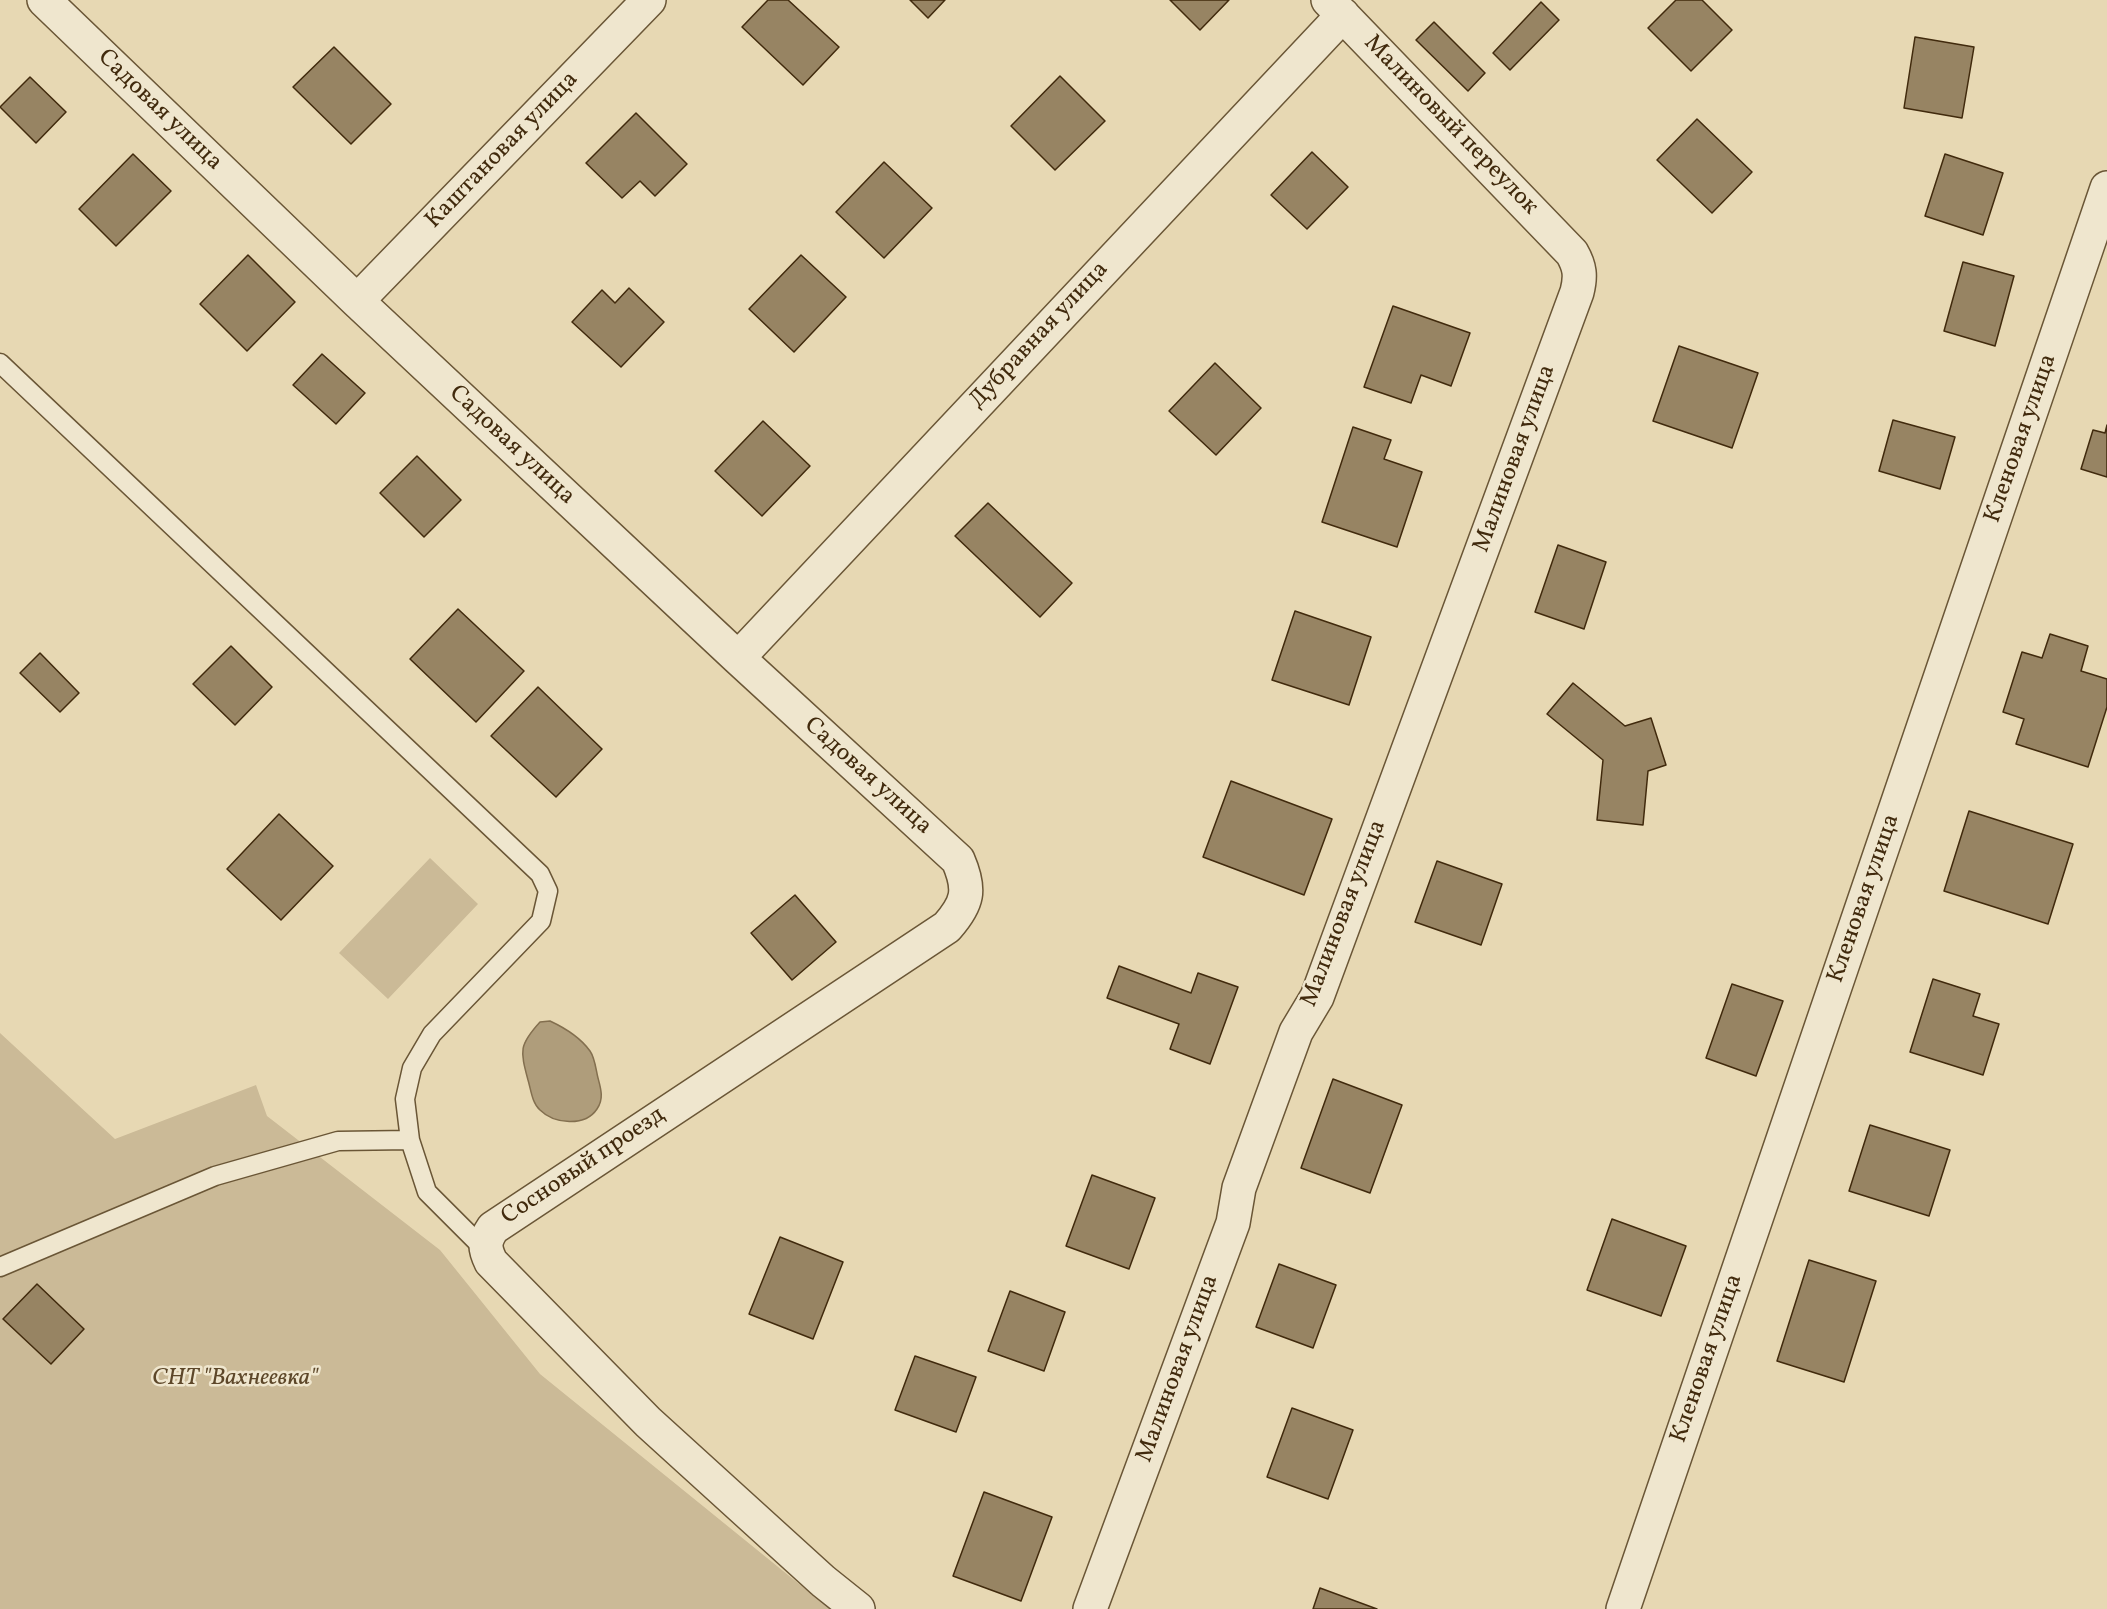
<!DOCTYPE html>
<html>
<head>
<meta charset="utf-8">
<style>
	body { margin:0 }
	canvas { display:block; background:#e7d8b3 }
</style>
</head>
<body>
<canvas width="2107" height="1609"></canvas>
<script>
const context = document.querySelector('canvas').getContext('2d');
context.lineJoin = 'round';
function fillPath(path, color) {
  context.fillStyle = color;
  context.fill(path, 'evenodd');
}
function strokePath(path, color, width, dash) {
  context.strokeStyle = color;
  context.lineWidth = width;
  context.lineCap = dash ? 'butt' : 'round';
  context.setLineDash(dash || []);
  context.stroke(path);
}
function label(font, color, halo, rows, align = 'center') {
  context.font = font + ' Vollkorn,serif';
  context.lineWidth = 5;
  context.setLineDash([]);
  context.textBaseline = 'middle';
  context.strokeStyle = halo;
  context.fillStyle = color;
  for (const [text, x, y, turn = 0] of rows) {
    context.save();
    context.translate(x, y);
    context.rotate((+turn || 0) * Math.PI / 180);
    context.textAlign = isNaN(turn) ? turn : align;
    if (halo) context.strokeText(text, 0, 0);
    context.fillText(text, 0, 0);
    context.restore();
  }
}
const green = new Path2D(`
	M430 858 478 904 388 999 339 953Z
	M0 1033 115 1139 256 1085 267 1116 440 1250 540 1374 830 1609H0Z`);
const water = new Path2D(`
	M550 1021C565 1028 580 1037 590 1051 595 1058 596 1070 598 1078 601 1089 604 1099 597 1109 585 1127 554 1124 540 1110 532 1103 531 1090 528 1080 520 1050 519 1045 540 1022Z`);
const building = new Path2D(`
	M768 0H788L839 47 803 85 742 27Z
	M910 0H945L928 18Z
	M1170 0H1229L1200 30Z
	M1676 0H1702L1732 30 1691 71 1648 28Z
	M1541 2 1559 20 1510 70 1493 53Z
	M1434 22 1485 73 1468 91 1416 40Z
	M1915 37 1974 47 1962 118 1904 108Z
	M334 47 391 104 351 144 293 87Z
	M1060 76 1105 121 1055 170 1011 126Z
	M30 77 66 112 36 143 0 107Z
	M636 113 687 164 655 196 640 181 622 198 586 163Z
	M1697 119 1752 172 1712 213 1657 160Z
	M1312 152 1348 187 1307 229 1271 195Z
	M133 154 171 191 116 246 79 209Z
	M1945 154 2003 173 1983 235 1925 216Z
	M884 162 932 208 884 258 836 212Z
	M248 255 295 302 247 351 200 304Z
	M801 255 846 297 794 352 749 309Z
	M1963 262 2014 276 1995 346 1944 331Z
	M629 288 664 322 621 367 572 322 602 290 615 303Z
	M1393 306 1470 333 1451 386 1421 375 1411 403 1364 387Z
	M1679 346 1758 373 1732 448 1653 421Z
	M322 354 365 393 336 424 293 385Z
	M1215 363 1261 408 1216 455 1169 411Z
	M1893 420 1955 437 1940 489 1879 471Z
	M763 421 810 466 762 516 715 471Z
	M2107 425V477L2081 469 2093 430 2105 433Z
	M1353 427 1391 440 1384 459 1422 472 1397 547 1322 522Z
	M417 456 461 500 424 537 380 493Z
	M988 503 1072 583 1040 617 955 536Z
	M1558 545 1606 562 1584 629 1535 612Z
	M458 609 524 671 476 722 410 659Z
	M1295 611 1371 637 1349 705 1272 680Z
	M2050 634 2088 646 2081 671 2107 679V707L2088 767 2016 744 2024 719 2003 712 2022 652 2042 658Z
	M231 646 272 687 235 725 193 684Z
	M40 653 79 693 60 712 20 673Z
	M1573 683 1625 726 1651 718 1666 765 1648 771 1643 825 1597 820 1603 760 1547 714Z
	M538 687 602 749 556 797 491 736Z
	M1231 781 1332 819 1304 895 1203 857Z
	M1969 811 2073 844 2048 924 1944 891Z
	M279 814 333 866 281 920 227 869Z
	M1437 861 1502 884 1481 945 1415 922Z
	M795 895 836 942 792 980 751 933Z
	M1119 966 1191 993 1198 973 1238 987 1210 1064 1170 1049 1179 1024 1107 998Z
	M1933 979 1980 994 1973 1016 1999 1024 1983 1075 1910 1052Z
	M1732 984 1783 1001 1756 1076 1706 1058Z
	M1333 1079 1402 1105 1370 1193 1301 1168Z
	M1870 1125 1950 1150 1929 1216 1849 1191Z
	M1092 1175 1155 1198 1129 1269 1066 1246Z
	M1612 1219 1686 1246 1661 1316 1587 1290Z
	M780 1237 843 1262 813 1339 749 1314Z
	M1809 1260 1876 1281 1844 1382 1777 1361Z
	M1279 1264 1336 1285 1313 1348 1256 1327Z
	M37 1284 84 1329 51 1364 3 1319Z
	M1010 1291 1065 1312 1044 1371 988 1351Z
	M915 1356 976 1377 956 1432 895 1410Z
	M1292 1408 1353 1430 1328 1499 1267 1477Z
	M984 1492 1052 1517 1021 1601 953 1576Z
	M1320 1588 1377 1609H1313Z`);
const lane = new Path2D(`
	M0 363 540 874 548 891 541 921 432 1034 412 1068 405 1099 410 1140 427 1192 485 1250
	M0 1267 215 1176 338 1141 410 1140`);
const street = new Path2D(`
	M44 0 357 301 738 658 958 860C971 890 968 903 947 927L493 1228C484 1241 484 1248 491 1262L648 1422 823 1581 858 1609
	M357 301 649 0
	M738 658 1343 15
	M1090 1609 1233 1223 1239 1188 1296 1032 1317 997 1577 292C1581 276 1580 267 1572 253L1328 0
	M1623 1609 2107 188`);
const streetNames = [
	["Садовая улица",159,111,44],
	["Малиновый переулок",1450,126,46],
	["Каштановая улица",503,151,-46],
	["Дубравная улица",1040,336,-47],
	["Кленовая улица",2022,439,-71],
	["Садовая улица",511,446,43],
	["Малиновая улица",1516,459,-70],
	["Садовая улица",867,777,42],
	["Кленовая улица",1865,899,-71],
	["Малиновая улица",1345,914,-69],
	["Сосновый проезд",584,1167,-34],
	["Кленовая улица",1708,1359,-71],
	["Малиновая улица",1179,1369,-70]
];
const parkNames = [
	["СНТ \"Вахнеевка\"",235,1380]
];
fillPath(green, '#cbba97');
fillPath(water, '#af9d7b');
strokePath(water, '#836f4f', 1.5);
fillPath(building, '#978463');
strokePath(building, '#412a0d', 1.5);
strokePath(lane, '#6a5636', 21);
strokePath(street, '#6a5636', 36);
strokePath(lane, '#efe6ce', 18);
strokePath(street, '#efe6ce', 33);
label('24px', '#412a0d', '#efe6ce', streetNames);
label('italic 24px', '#5d4729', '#efe6ce', parkNames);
</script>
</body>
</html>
